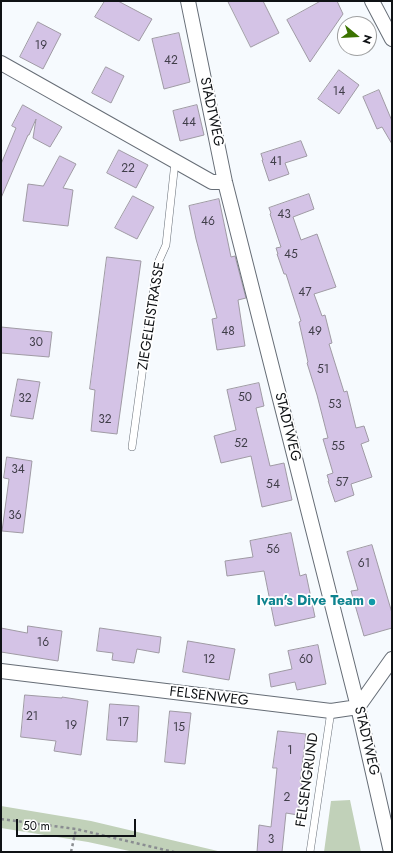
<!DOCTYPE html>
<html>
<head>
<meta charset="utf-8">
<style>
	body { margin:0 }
	#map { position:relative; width:393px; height:853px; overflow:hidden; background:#f6fafe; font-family:Jost,sans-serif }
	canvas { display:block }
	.frame { position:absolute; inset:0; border:2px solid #0f1215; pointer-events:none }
	.north { position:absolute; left:337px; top:16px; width:40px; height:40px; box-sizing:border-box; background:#fff; border:1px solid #9fa0a1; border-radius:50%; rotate:108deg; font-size:11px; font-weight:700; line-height:16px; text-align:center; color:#0f1215 }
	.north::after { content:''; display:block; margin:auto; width:14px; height:18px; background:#3b7300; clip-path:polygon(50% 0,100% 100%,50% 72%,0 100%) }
	.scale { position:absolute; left:16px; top:819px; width:120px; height:18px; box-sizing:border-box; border:2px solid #0f1215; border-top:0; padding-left:5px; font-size:12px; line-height:14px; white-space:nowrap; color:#0f1215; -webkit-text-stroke:3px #fff; paint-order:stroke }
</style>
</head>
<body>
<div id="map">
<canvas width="393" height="853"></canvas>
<div class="frame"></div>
<div class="north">N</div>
<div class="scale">50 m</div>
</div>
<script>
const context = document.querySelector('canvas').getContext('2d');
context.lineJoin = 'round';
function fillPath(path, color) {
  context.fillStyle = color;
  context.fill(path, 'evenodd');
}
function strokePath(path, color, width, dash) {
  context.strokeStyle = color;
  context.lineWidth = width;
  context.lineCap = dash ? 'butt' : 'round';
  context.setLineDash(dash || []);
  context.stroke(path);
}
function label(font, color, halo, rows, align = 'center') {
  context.font = font + ' Jost,sans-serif';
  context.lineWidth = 3.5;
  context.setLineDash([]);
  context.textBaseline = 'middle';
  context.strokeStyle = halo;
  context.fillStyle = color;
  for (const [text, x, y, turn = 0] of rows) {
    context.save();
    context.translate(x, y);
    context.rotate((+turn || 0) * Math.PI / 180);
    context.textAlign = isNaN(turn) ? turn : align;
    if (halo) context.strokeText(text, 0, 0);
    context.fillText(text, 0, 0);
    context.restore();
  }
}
const green = new Path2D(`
	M350 800 361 852H324L331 801Z
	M1 806 91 821 222 852H134L88 842 1 828Z`);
const building = new Path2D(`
	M105 1H118L152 19 139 41 95 17Z
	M228 1H263L279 33 251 47Z
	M321 1H337L343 14 310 62 287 20Z
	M38 22 61 34 43 69 20 57Z
	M179 33 190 82 164 89 152 39Z
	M106 67 124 76 111 103 92 93Z
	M339 70 359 85 339 114 318 99Z
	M379 90 392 121V144L382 127 377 129 363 97Z
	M23 105 62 127 50 147 33 138 36 119 29 135H28L1 198V164L16 128 12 126Z
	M197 105 204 135 180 141 173 111Z
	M301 141 307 156 285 163 289 174 269 181 262 160H263L261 154Z
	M119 150 148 165 136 188 107 173Z
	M60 156 76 164 63 188 73 190 68 226 23 221 28 184 43 186Z
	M309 194 314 209 293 217 301 240 317 234 336 287 314 294 322 316 325 315 332 343 329 344 344 392 347 391 356 428 364 426 369 441 361 444 372 477 351 484 354 495 335 502 328 481H329L327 475 333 473 323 439 328 438 317 395 307 363 308 362 299 322 301 321 286 274H284L277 254H278L276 248 281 247 270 214 271 213 269 208Z
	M133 196 154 207 137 239 115 228Z
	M219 199 231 257 235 256 246 298 238 300 245 346 217 350 212 319 217 318 196 239 189 206Z
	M107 257 141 261 117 434 91 431 95 390 90 389Z
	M1 327 52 332 49 357 1 353Z
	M18 379 40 382 33 419 11 416Z
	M259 383 264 406 256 408 270 466 284 463 292 500 262 507 251 456 221 463 214 436 236 430 227 390Z
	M7 457 32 461 23 533 2 531 9 479 4 478Z
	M291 533 300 576 306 574 315 617 275 626 264 571 227 576 225 561 253 557 250 541Z
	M372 545 392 613V628L364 636 351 591 358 590 347 552Z
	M28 626 62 631 58 661 1 652V628L27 633Z
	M100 628 161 637 159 653 137 649 134 663 112 660 113 653 97 651Z
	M188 641 235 649 229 680 183 672Z
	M318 645 326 684 297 690 295 682 271 687 269 674 292 669 288 651Z
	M25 695 62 698V697L88 701 81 755 54 751 56 741 21 737Z
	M110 704 139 706 137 742 107 740Z
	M170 711 191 713 185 764 165 762Z
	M278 731 306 734 300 783 302 784 298 815 286 813 282 852H257L259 825 271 827 277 768H273Z`);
const path = new Path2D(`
	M1 819 76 829 174 852
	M71 852 76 829`);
const lane = new Path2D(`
	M132 447 157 265 166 245 175 162
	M310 852 331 711`);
const street = new Path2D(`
	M188 1 225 182 358 707 391 852
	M372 1 392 39
	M1 63 212 182H225
	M1 671 331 711 358 707 392 659`);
const markers = [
	[372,602,4,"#0f9aa8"]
];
const numberNames = [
	["19",41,46],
	["42",171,61],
	["14",339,92],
	["44",189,123],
	["41",276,162],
	["22",128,169],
	["43",284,215],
	["46",208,222],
	["45",291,255],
	["47",305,293],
	["48",228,332],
	["49",315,332],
	["30",36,343],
	["51",323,370],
	["50",245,398],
	["32",25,399],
	["53",335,405],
	["32",105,420],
	["52",241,444],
	["55",338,447],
	["34",18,470],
	["57",342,483],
	["54",273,485],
	["36",15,516],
	["56",273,550],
	["61",364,564],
	["16",43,643],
	["12",209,660],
	["60",306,660],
	["21",32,717],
	["17",123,723],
	["19",71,726],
	["15",179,728],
	["1",290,751],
	["2",287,798],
	["3",271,840]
];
const streetNames = [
	["STADTWEG",211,112,78],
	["ZIEGELEISTRASSE",152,316,-81],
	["STADTWEG",287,427,76],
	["FELSENWEG",209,697,7],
	["STADTWEG",366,741,77],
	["FELSENGRUND",308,780,-82]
];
const cultureNames = [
	["Ivan's Dive Team",364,602]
];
fillPath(green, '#c1d1b9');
fillPath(building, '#d4c3e6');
strokePath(building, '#9f9aa4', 1);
strokePath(lane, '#666d76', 8);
strokePath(street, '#666d76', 16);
strokePath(path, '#8a8d91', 2.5, [3, 3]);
strokePath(lane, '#fff', 7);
strokePath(street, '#fff', 14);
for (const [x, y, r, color] of markers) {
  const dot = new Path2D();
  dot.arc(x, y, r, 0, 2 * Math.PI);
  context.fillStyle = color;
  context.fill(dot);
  strokePath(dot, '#fff', 1.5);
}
label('12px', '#403e49', null, numberNames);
label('14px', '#0f1215', '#fff', streetNames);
label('bold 14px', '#0d838f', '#fff', cultureNames, 'right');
</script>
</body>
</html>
